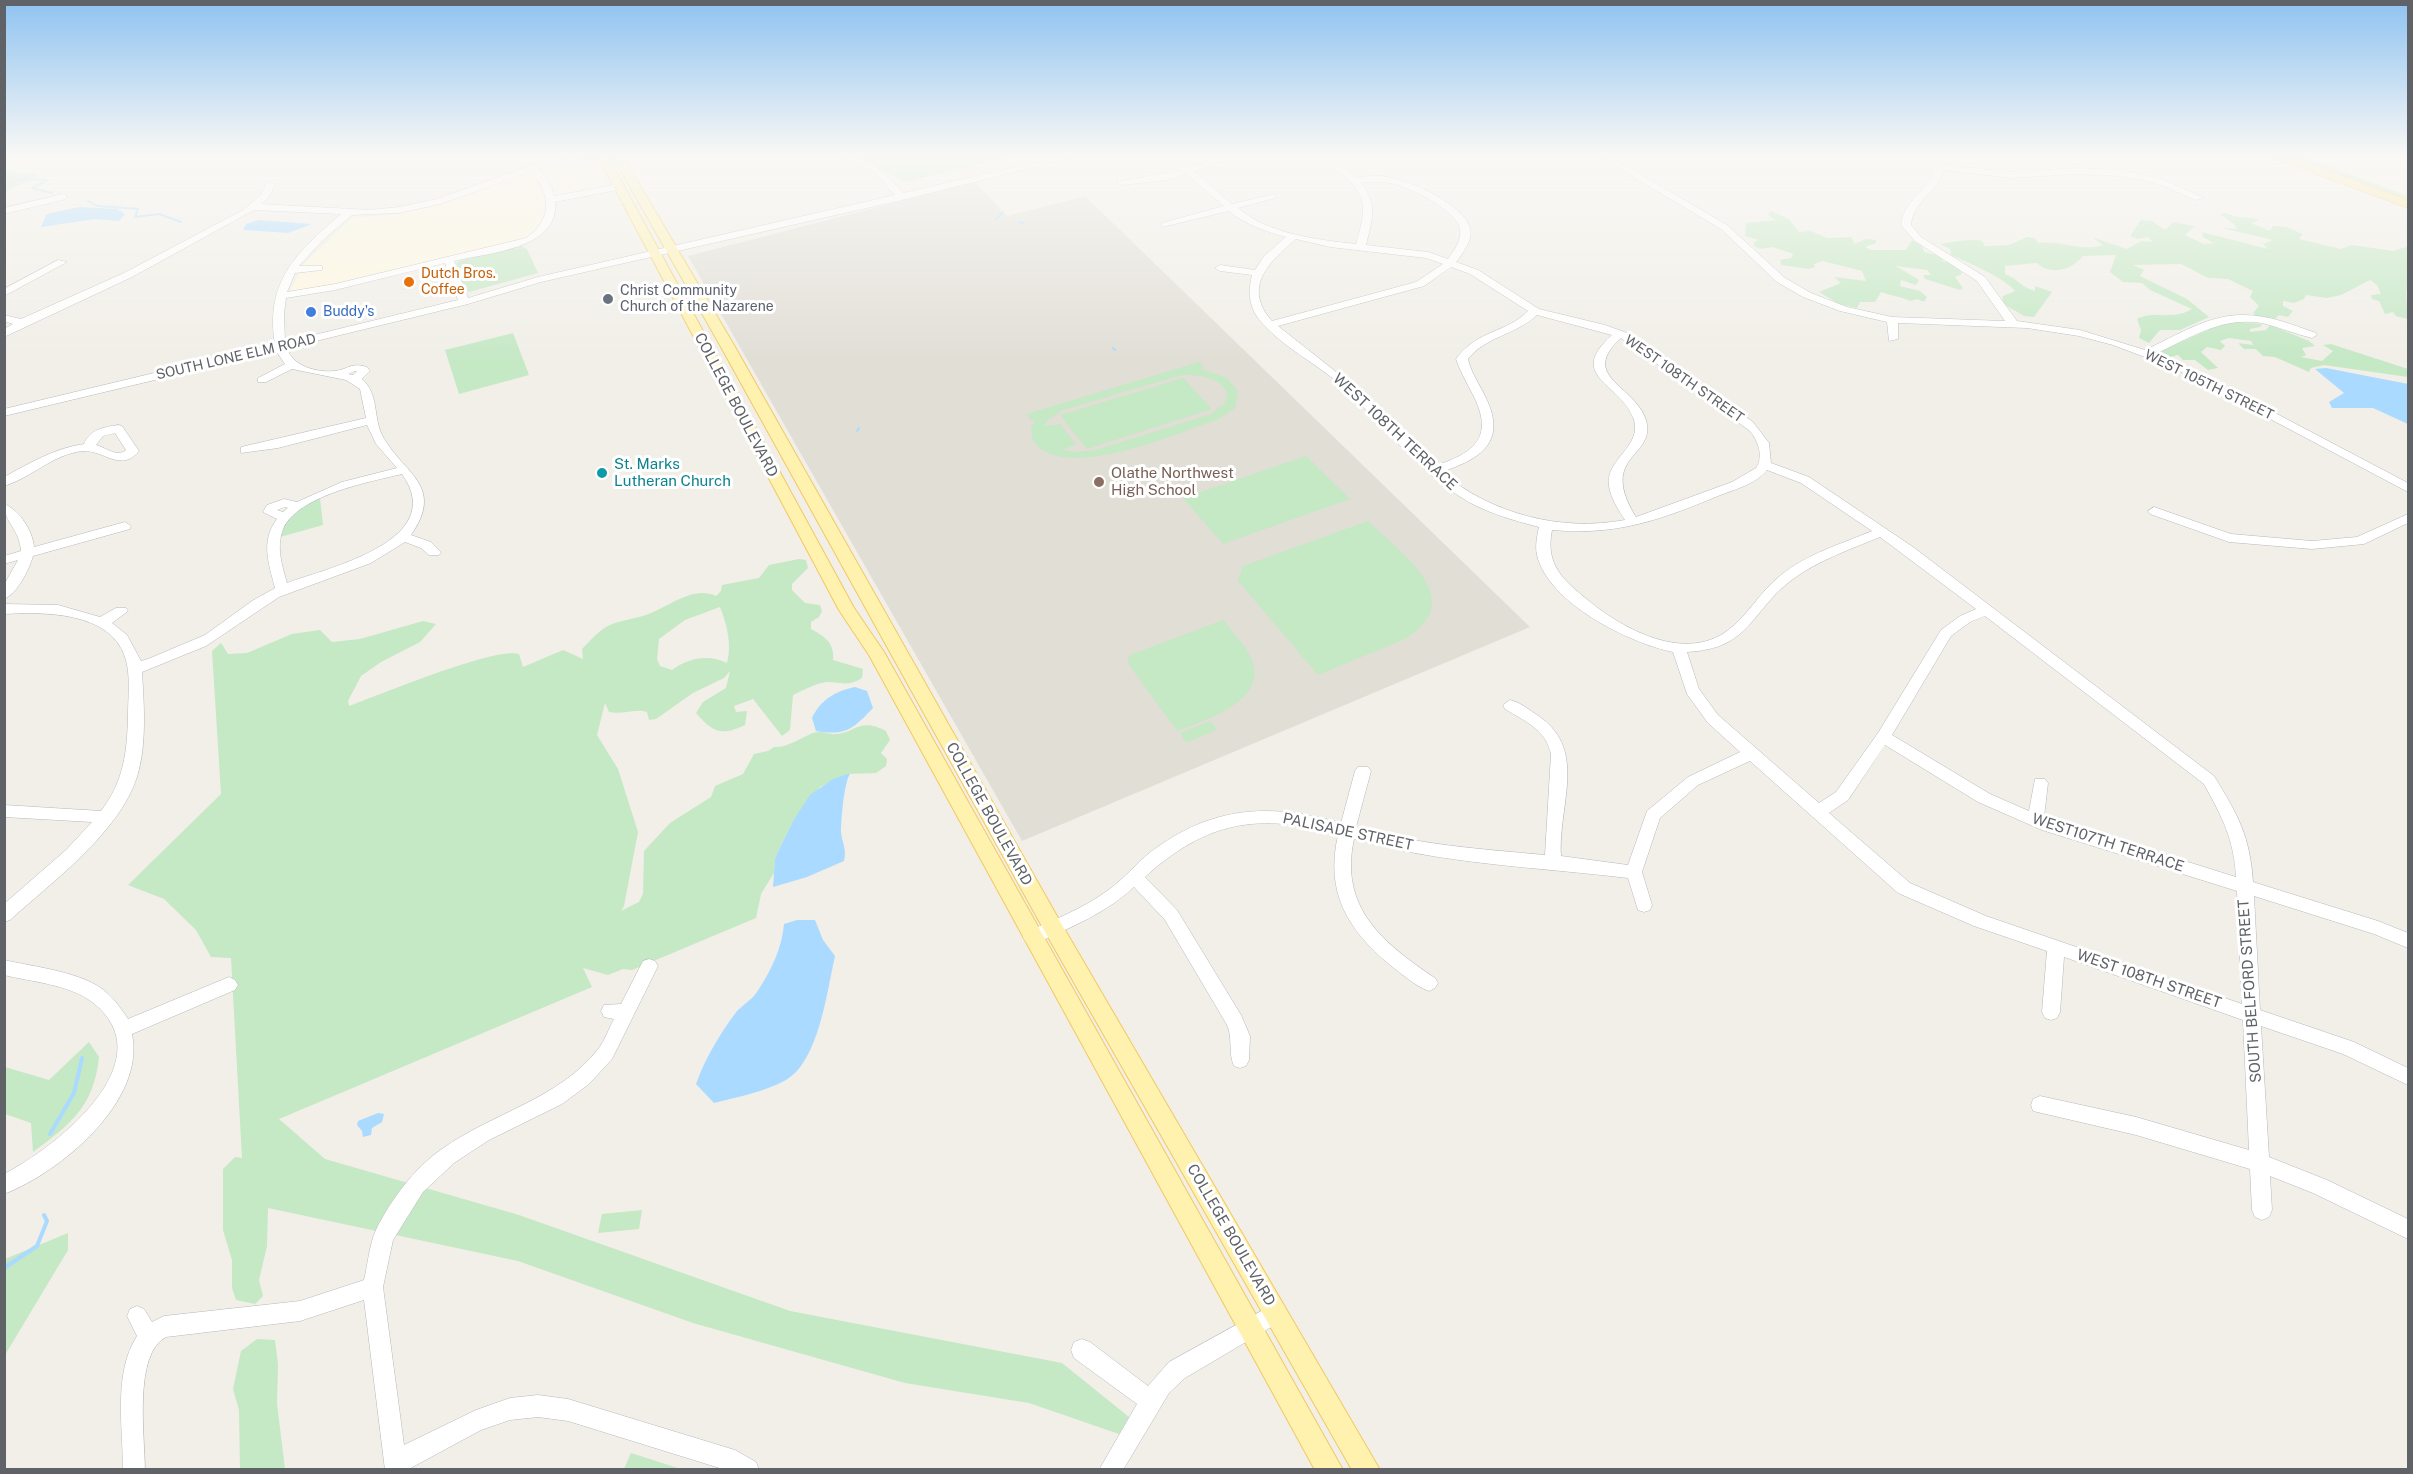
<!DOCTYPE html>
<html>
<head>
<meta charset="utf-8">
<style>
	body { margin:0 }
	#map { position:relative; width:2413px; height:1474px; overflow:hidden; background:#f1efe8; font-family:"Public Sans",sans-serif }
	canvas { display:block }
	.frame { position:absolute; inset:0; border:6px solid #5f6368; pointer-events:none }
</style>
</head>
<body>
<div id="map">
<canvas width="2413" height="1474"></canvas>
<div class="frame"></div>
</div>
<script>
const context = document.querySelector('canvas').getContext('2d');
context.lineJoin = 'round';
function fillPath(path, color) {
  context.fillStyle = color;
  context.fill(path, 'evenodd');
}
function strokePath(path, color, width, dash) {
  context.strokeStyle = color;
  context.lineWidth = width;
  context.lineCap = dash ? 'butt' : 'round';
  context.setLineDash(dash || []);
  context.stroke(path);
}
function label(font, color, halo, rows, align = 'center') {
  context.font = font + ' "Public Sans",sans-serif';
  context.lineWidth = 6;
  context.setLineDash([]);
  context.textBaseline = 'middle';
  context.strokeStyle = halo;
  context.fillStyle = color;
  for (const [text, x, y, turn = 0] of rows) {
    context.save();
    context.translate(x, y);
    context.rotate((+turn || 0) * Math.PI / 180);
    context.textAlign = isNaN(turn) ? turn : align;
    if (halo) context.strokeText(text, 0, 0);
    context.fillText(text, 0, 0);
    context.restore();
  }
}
const commercial = new Path2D(`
	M592 158 605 188 554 196 542 170Z
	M530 173 539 180 545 195 546 211 542 227 524 240 337 285 290 291 304 264 353 218 391 215 431 207Z`);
const education = new Path2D(`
	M975 182 1007 216 1085 196 1530 627 1022 841 688 256Z`);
const green = new Path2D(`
	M856 155H1017L904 182Z
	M2282 155H2299L2408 196V202Z
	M4 168C15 178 28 169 40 175L5 192Z
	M1771 211 1789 219 1799 232 1811 231 1827 238 1851 237 1855 244 1865 239 1876 240V243L1865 247 1871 250H1906L1912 240 1922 246 1924 252 1944 257 1942 261 1957 265 1962 274 1955 277 1963 288 1960 290 1925 279 1923 275H1931L1927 270 1896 266 1919 280 1916 285 1901 280 1900 286 1920 291 1927 297 1924 302 1917 299 1910 301C1900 296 1891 296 1881 292L1875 302H1860L1857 308 1839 304 1819 292 1841 283 1834 277 1866 281 1862 271 1823 261 1814 264 1815 267 1809 269 1781 265 1780 260 1791 258 1793 254 1773 247 1760 249 1754 246V242L1759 240 1745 236 1746 223 1775 220 1768 215Z
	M2226 213C2235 219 2248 216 2259 220L2251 223 2270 231 2273 226 2286 227 2303 234 2299 239 2341 249 2351 245 2394 251 2408 246V290L2406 291 2408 319 2396 316 2393 312 2385 314 2379 301 2372 299 2371 295 2381 294 2377 285 2370 280 2341 295 2327 298 2306 295 2304 299 2294 303 2283 301V306L2293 311 2288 317 2279 315 2275 319 2256 317 2253 313 2259 306 2250 297 2253 291 2228 279 2208 278 2181 264 2133 265 2144 270 2140 276 2187 299 2209 317 2180 330H2160L2149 343 2139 338 2141 330 2137 319C2153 310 2173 321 2192 309L2150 290 2142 283 2123 282 2110 272 2116 255 2083 256C2072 270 2050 276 2037 263L2005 266V274C2017 278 2022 288 2035 291V286L2052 292 2034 317 2024 316 2002 303 2003 296 2015 291C2005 278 1967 262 1951 255L1950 249 1940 244C1951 242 1972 238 1982 241L1985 246 2009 245 2027 237 2035 238 2038 243C2060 240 2082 252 2103 245L2092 237 2127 249 2141 241 2153 242 2148 237 2137 239 2130 236 2141 220 2152 221 2165 230 2173 222 2195 226 2185 235 2204 244 2214 243 2203 237 2202 232 2268 249 2263 244 2273 240 2222 228 2237 229 2234 224 2220 214Z
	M521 246 527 249 538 273 469 292 464 290 455 264 459 261Z
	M2228 321 2262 324 2260 327 2250 329V332L2266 330 2270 325 2309 341 2315 346 2302 348 2306 355 2301 357 2322 361 2333 351 2323 345 2331 344 2408 369V377L2324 365 2311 368 2309 372 2275 357 2263 356 2256 349H2244L2238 343 2253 345 2251 341 2229 338 2220 341 2225 346 2221 350 2207 347 2201 352 2218 368 2208 370 2195 360H2183L2178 355 2166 358 2156 353Z
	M513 333 529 375 459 394 445 350Z
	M1199 362 1204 368 1201 369 1227 378 1238 391 1235 408 1217 420C1176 433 1063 484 1033 441L1031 428 1035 420H1031L1026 414ZM1182 375C1199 375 1217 376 1227 392L1225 403 1211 414 1096 450 1079 452 1063 450 1076 444 1060 424 1044 426 1049 419 1063 410Z
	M1183 378 1212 409 1087 449 1060 415Z
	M1306 456 1350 499 1223 544 1183 498Z
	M320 498 323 525 280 537C286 518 302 507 320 498Z
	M1368 521C1402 554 1470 600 1405 639L1318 675 1238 581 1243 566Z
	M799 559 806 560 808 568 792 584V590L805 603 820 605 822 611 819 617 811 622V629C824 636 835 643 833 660L863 669 862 678C849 686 844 683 830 682 817 682 804 690 793 695L790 730 782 736 753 699 734 706 736 712 747 711 745 725C722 736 713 733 696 713L703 702 726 688 730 671 724 678 693 693 656 719 649 720 647 712C636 708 624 715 609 712L605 703 597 735 618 769 638 832 624 906 621 911 639 902 643 894 644 851 670 823 711 797 715 786 743 774 754 754 768 751 774 747C788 748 800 738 813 733 821 730 828 735 836 734 856 733 859 717 886 731L890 740 881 753 887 759 886 766 876 773 847 774 820 787 793 821 775 858 774 873 761 894 756 918 632 970 623 969 608 975 583 968 592 987 279 1119 325 1159 519 1215 790 1311 1062 1363 1129 1417 1119 1434 1029 1403 905 1383 693 1323 518 1261 268 1208 267 1246 259 1280 263 1296 255 1304 236 1300 232 1288V1260L223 1230V1169L235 1157 242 1158 231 958 211 957 196 930 164 899 128 885 221 794 212 651 221 643 228 654 247 653 292 634 320 630 332 642 360 639 423 621 436 624 420 642 381 662 361 676 348 701 349 706C380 695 494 647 519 654L523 667 563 650 583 659 582 649C591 640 599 630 610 625 621 620 635 619 646 615 668 608 692 585 716 596L721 591 722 585 759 578 769 565ZM720 607C727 625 732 644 727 663 708 654 689 658 672 670L660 666 657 659 659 639 685 620Z
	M1223 620C1232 632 1245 644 1251 658 1270 701 1205 720 1177 731L1127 662 1130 655Z
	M1210 721 1217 730 1186 743 1180 733Z
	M89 1042 99 1057C94 1106 71 1124 33 1152L31 1123 5 1114V1067L49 1080Z
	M642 1210 639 1229 598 1233 602 1214Z
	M68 1233V1250L5 1355V1259Z
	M257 1339 275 1340 278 1364 277 1404 285 1469H240L239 1410 233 1389 241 1351Z
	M631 1453 681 1469H624Z`);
const water = new Path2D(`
	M80 207 117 209 125 214 119 221 95 219 41 227 46 215 50 213Z
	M259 220 312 224 288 233 243 230 246 224Z
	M2326 368 2408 384V424L2373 408H2332L2329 402 2344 393 2315 369Z
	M855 687 867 691 873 708C853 729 846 736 816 731L812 718C821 699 836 691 855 687Z
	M847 774H850C844 782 841 821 841 832 842 843 847 849 844 861L807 877 773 887 775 858 793 821 810 795 833 779Z
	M797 920H815L823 940 835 956C827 991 819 1061 786 1080 764 1092 738 1097 714 1103L696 1084C705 1059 718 1037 734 1015 740 1006 751 1001 757 992 771 971 782 948 784 924Z
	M378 1113 384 1114 382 1122 372 1128 371 1135 363 1137 362 1131 357 1125 358 1121Z`);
const streamFar1 = new Path2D(`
	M4 185 23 179 48 180 32 188 52 193
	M88 201 97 206 138 209 135 217 159 214 181 222
	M996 219 1003 212
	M1019 222 1023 223
	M1113 348 1115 350
	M857 431 859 428`);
const stream = new Path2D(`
	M50 1134 74 1093 82 1058
	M4 1268 37 1246 47 1221 44 1215`);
const minor = new Path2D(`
	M581 155H597L539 169 551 186 554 196 619 184 622 185V189L555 202C560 249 487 253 454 261L468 298 538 277 895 195 875 173 840 155C867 155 886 174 903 193L1067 155H1083L902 200 541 282 468 304 287 348C292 366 317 373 335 371 350 369 350 362 367 367L370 371 362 379C379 394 373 416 382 435 402 473 446 485 411 535L431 542 441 552 439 555H429L421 548 405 542 371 563 279 597 206 646 142 672C144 705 147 744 137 777 119 833 52 882 10 920L4 922V904L66 850 92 822 4 817V805L101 811C124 781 127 752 128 716 128 697 131 675 125 657 110 611 43 612 4 614V604L58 605 100 617 116 608H126L128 611 112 623 127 635 141 661 148 659 205 635 252 601 275 588C269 564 260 541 277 519L263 512 267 505 284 499 297 502 342 482 397 468 376 444 367 425 278 448 241 453V447L366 418 360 389 346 380 292 369 266 382H258V378L285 364 276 351 4 416V409L275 344C265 281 296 253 341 214L254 210 132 277 4 337V329L13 324 4 321V315L21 319 124 273 243 210 261 195 267 182 275 184 270 196 261 204 370 210 399 207 437 199 530 166ZM531 172C552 195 552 220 526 238L335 284 287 292 295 273 322 270V266H299L322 241 352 215 399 213 440 204ZM445 263 458 300 285 342 284 313 286 298 335 290ZM355 371H357L353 375 348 374ZM402 474C450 541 327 568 287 583 282 565 276 547 283 529 298 495 369 482 402 474ZM285 507 288 508 283 512 277 510Z
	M1165 155H1174L1189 167 1229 156V160L1194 171 1232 204 1275 194V198L1238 208C1268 234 1318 240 1356 244 1366 210 1369 197 1341 173 1334 167 1325 162 1320 155H1329L1356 178C1367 176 1378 175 1389 177 1411 181 1464 205 1470 228 1473 240 1463 253 1456 262L1478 270 1539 309 1605 325 1627 333 1753 422 1769 443 1771 463 1809 477 1913 547 2214 776C2238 815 2250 836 2253 882L2378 921 2408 933V948L2374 934 2254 896 2260 1010 2354 1042 2408 1068V1085L2343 1054 2261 1026 2269 1157 2327 1180 2408 1219V1239L2313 1193 2270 1176 2272 1210 2269 1217 2262 1220 2255 1217 2252 1210 2250 1169 2136 1135 2033 1111 2031 1105 2033 1099 2040 1096 2136 1117 2249 1150 2243 1020 2064 957 2060 1012 2057 1018 2051 1020 2045 1018 2042 1012 2047 951 1974 926 1898 893 1750 761 1698 785 1660 818 1642 872 1652 905 1650 910 1644 912 1638 910 1628 878C1536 867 1442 864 1354 839 1339 908 1383 943 1435 978L1438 983 1435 988 1429 991C1415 986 1402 974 1390 965 1347 929 1325 892 1338 835 1260 812 1206 821 1145 877L1177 910 1241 1015 1250 1036 1249 1060 1246 1066 1240 1068 1234 1066C1228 1053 1233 1038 1227 1025L1165 920 1134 887C1106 913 1072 927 1038 942L1032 944 1026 942 1023 937 1026 932C1054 920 1082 909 1107 891 1126 878 1140 858 1159 846 1218 805 1274 804 1341 823L1355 771 1358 767H1368L1371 771 1356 827C1418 845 1481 849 1545 855L1551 754C1546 730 1525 721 1505 709L1503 705 1510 700C1519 702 1527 708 1534 713 1590 747 1558 803 1561 856L1628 865 1647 811 1688 777 1740 752 1708 723 1687 694 1673 652C1629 643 1548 603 1537 555 1535 546 1537 536 1539 527 1512 520 1483 512 1459 496 1411 465 1379 418 1336 381 1311 360 1279 345 1258 318 1249 306 1248 291 1252 275L1220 271 1215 268 1220 265 1255 270 1264 256 1286 237C1266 232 1245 224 1229 211L1162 227V223L1224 206 1186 174 1167 180 1121 185 1116 182 1181 170ZM1367 182C1374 182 1383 181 1390 183 1408 186 1457 210 1460 229 1462 240 1454 251 1448 259L1428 252 1366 245C1372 221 1378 204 1361 183ZM1296 239 1330 247 1426 258 1443 264 1416 282 1272 321C1242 287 1269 262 1296 239ZM1451 267 1470 274 1528 311C1505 334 1478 329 1456 359 1460 371 1466 381 1472 393 1495 436 1476 453 1434 466L1359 390 1278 326 1424 286ZM1537 315 1612 335C1565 377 1622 383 1634 420 1642 447 1605 459 1609 486 1611 499 1618 509 1625 520 1560 532 1492 514 1441 472 1481 459 1507 442 1486 398 1480 385 1471 373 1468 359 1486 336 1516 335 1537 315ZM1621 338 1750 431C1758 441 1764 456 1756 468L1732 482 1636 517C1597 454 1657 458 1646 420 1635 385 1578 377 1621 338ZM1767 470 1801 483 1872 531C1841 544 1807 554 1781 575 1760 591 1748 616 1727 631 1685 662 1624 630 1589 601 1563 580 1545 565 1552 530 1616 536 1660 520 1718 496 1735 489 1755 485 1767 470ZM1880 537 1976 609 1960 616 1941 630 1878 733 1836 792 1819 803 1718 715 1699 689 1687 652C1751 649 1750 611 1793 579 1819 560 1851 549 1880 537ZM1985 616 2204 784C2222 817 2234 839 2236 877L2044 817 2048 783 2045 779H2035L2029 811 1990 794 1892 735 1951 636 1970 622ZM1885 745 1978 802 2042 830 2237 891 2242 1004 1986 916 1910 883 1829 813 1848 800Z
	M1596 155H1607L1727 225 1785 278 1811 293 1847 307 1892 317 2005 321 1977 281 1915 241 1901 225C1904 194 1941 188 1934 155H1942L1945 165 2010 172 2077 168 2120 170 2162 179 2204 198 2196 200 2156 183 2120 176 2077 174 2010 178 1944 170C1938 192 1913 201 1911 225L1921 237 1985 277 2017 321 2080 330 2145 350C2176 336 2209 314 2244 315 2269 315 2293 325 2316 333L2317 335 2312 338C2295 334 2279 327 2262 323 2222 316 2190 338 2155 354L2182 364 2408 483V492L2174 368 2113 345 2079 336 2027 328 1898 323V339L1889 341 1887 322 1840 311 1803 297 1777 282 1721 229Z
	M63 194 66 195V199L4 214V208Z
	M58 260 67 262 4 296V289Z
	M118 425 122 426 139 451C121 473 104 450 83 451 53 454 31 478 4 486V477C30 463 55 448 84 444 89 430 104 427 118 425ZM115 433 126 450C117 458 107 448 96 445L103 436Z
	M4 504C20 510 33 532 34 547L125 522 131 526 130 529 33 556C29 570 17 594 4 599V585L18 560 4 564V556L21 551C20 530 4 522 4 504Z
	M2154 507 2231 534 2312 541 2357 537 2408 514V523L2364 544 2312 549 2229 542 2150 514 2148 511Z
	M649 959 655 961 658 966 612 1059 589 1084 562 1104 489 1140 454 1163 423 1192 393 1240 383 1287 404 1445 476 1410 510 1398 538 1395 568 1399 735 1450 756 1462 759 1470H726L568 1421 538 1417 510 1420 481 1430 407 1470H385L364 1300 300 1321 166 1337C133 1354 145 1437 145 1470H123C123 1427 113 1373 137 1336L127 1316 130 1309 137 1306 144 1309 152 1322 164 1316 300 1301 364 1280C368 1264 369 1245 376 1230 391 1200 414 1168 442 1149 492 1113 560 1099 599 1048 605 1040 609 1028 614 1019L604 1017 601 1011 604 1005 621 1004 643 961Z
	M4 960C34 967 85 972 107 993 115 1000 122 1010 128 1019L229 977 235 980 238 985 235 990 132 1034C146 1101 61 1172 4 1194V1174C55 1148 168 1060 92 1002 68 984 32 982 4 975Z
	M1276 1303 1283 1306 1286 1313 1283 1320 1185 1378 1169 1393 1123 1470H1099L1137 1404 1074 1358 1071 1350 1074 1342 1082 1339 1090 1342 1148 1386 1169 1362Z`);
const major = new Path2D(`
	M597 155H607L854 608 884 652 1343 1470H1315L869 655 839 610Z
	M612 155H622L735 347 1058 918 1380 1470H1352L1044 930 721 347Z`);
const highway = new Path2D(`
	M2270 155H2287L2408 200V208L2272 158Z`);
const markers = [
	[409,282,6,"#e8710a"],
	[608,299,6,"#6b7280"],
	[311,312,6,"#3f7fe0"],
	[602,473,6,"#0f9aa8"],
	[1099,482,6,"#8d6e63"]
];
const farFoodnames = [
	["Dutch Bros.",421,274],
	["Coffee",421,290]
];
const farWorshipnames = [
	["Christ Community",620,291],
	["Church of the Nazarene",620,307]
];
const farShopnames = [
	["Buddy's",323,312]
];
const farStreetnames = [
	["SOUTH LONE ELM ROAD",236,357,-13],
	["WEST 108TH STREET",1684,379,35],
	["WEST 105TH STREET",2209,385,26]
];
const streetNames = [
	["COLLEGE BOULEVARD",736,405,62],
	["WEST 108TH TERRACE",1395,432,43],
	["COLLEGE BOULEVARD",989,814,61],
	["PALISADE STREET",1348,832,12],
	["WEST107TH TERRACE",2108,843,18],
	["WEST 108TH STREET",2149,979,19],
	["SOUTH BELFORD STREET",2250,991,-94],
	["COLLEGE BOULEVARD",1231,1235,60]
];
const cultureNames = [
	["St. Marks",614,464],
	["Lutheran Church",614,481]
];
const educationNames = [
	["Olathe Northwest",1111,473],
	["High School",1111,490]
];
fillPath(commercial, '#fef7e0');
fillPath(education, '#e1ded6');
fillPath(green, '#c5e8c5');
fillPath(water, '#aadaff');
strokePath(streamFar1, '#aadaff', 2);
strokePath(stream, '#aadaff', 4);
strokePath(minor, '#b5b8bc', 1);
strokePath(major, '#f2c960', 2);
strokePath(highway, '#f9ab00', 1);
fillPath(minor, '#fff');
fillPath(major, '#fff2af');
fillPath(highway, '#fde293');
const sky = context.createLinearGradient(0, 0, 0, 361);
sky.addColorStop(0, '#8fc3f1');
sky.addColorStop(0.43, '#f9f8f5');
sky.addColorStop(1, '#f9f8f500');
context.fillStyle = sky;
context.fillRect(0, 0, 2413, 361);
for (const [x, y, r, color] of markers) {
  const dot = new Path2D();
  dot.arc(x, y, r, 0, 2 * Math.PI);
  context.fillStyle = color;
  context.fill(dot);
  strokePath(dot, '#fff', 2);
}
label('14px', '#c56008', '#fff', farFoodnames, 'left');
label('14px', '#5b616d', '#fff', farWorshipnames, 'left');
label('14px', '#366cbe', '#fff', farShopnames, 'left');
label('14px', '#5f6368', '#fff', farStreetnames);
label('15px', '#5f6368', '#fff', streetNames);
label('15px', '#0d838f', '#fff', cultureNames, 'left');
label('15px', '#785e54', '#fff', educationNames, 'left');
</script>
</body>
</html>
